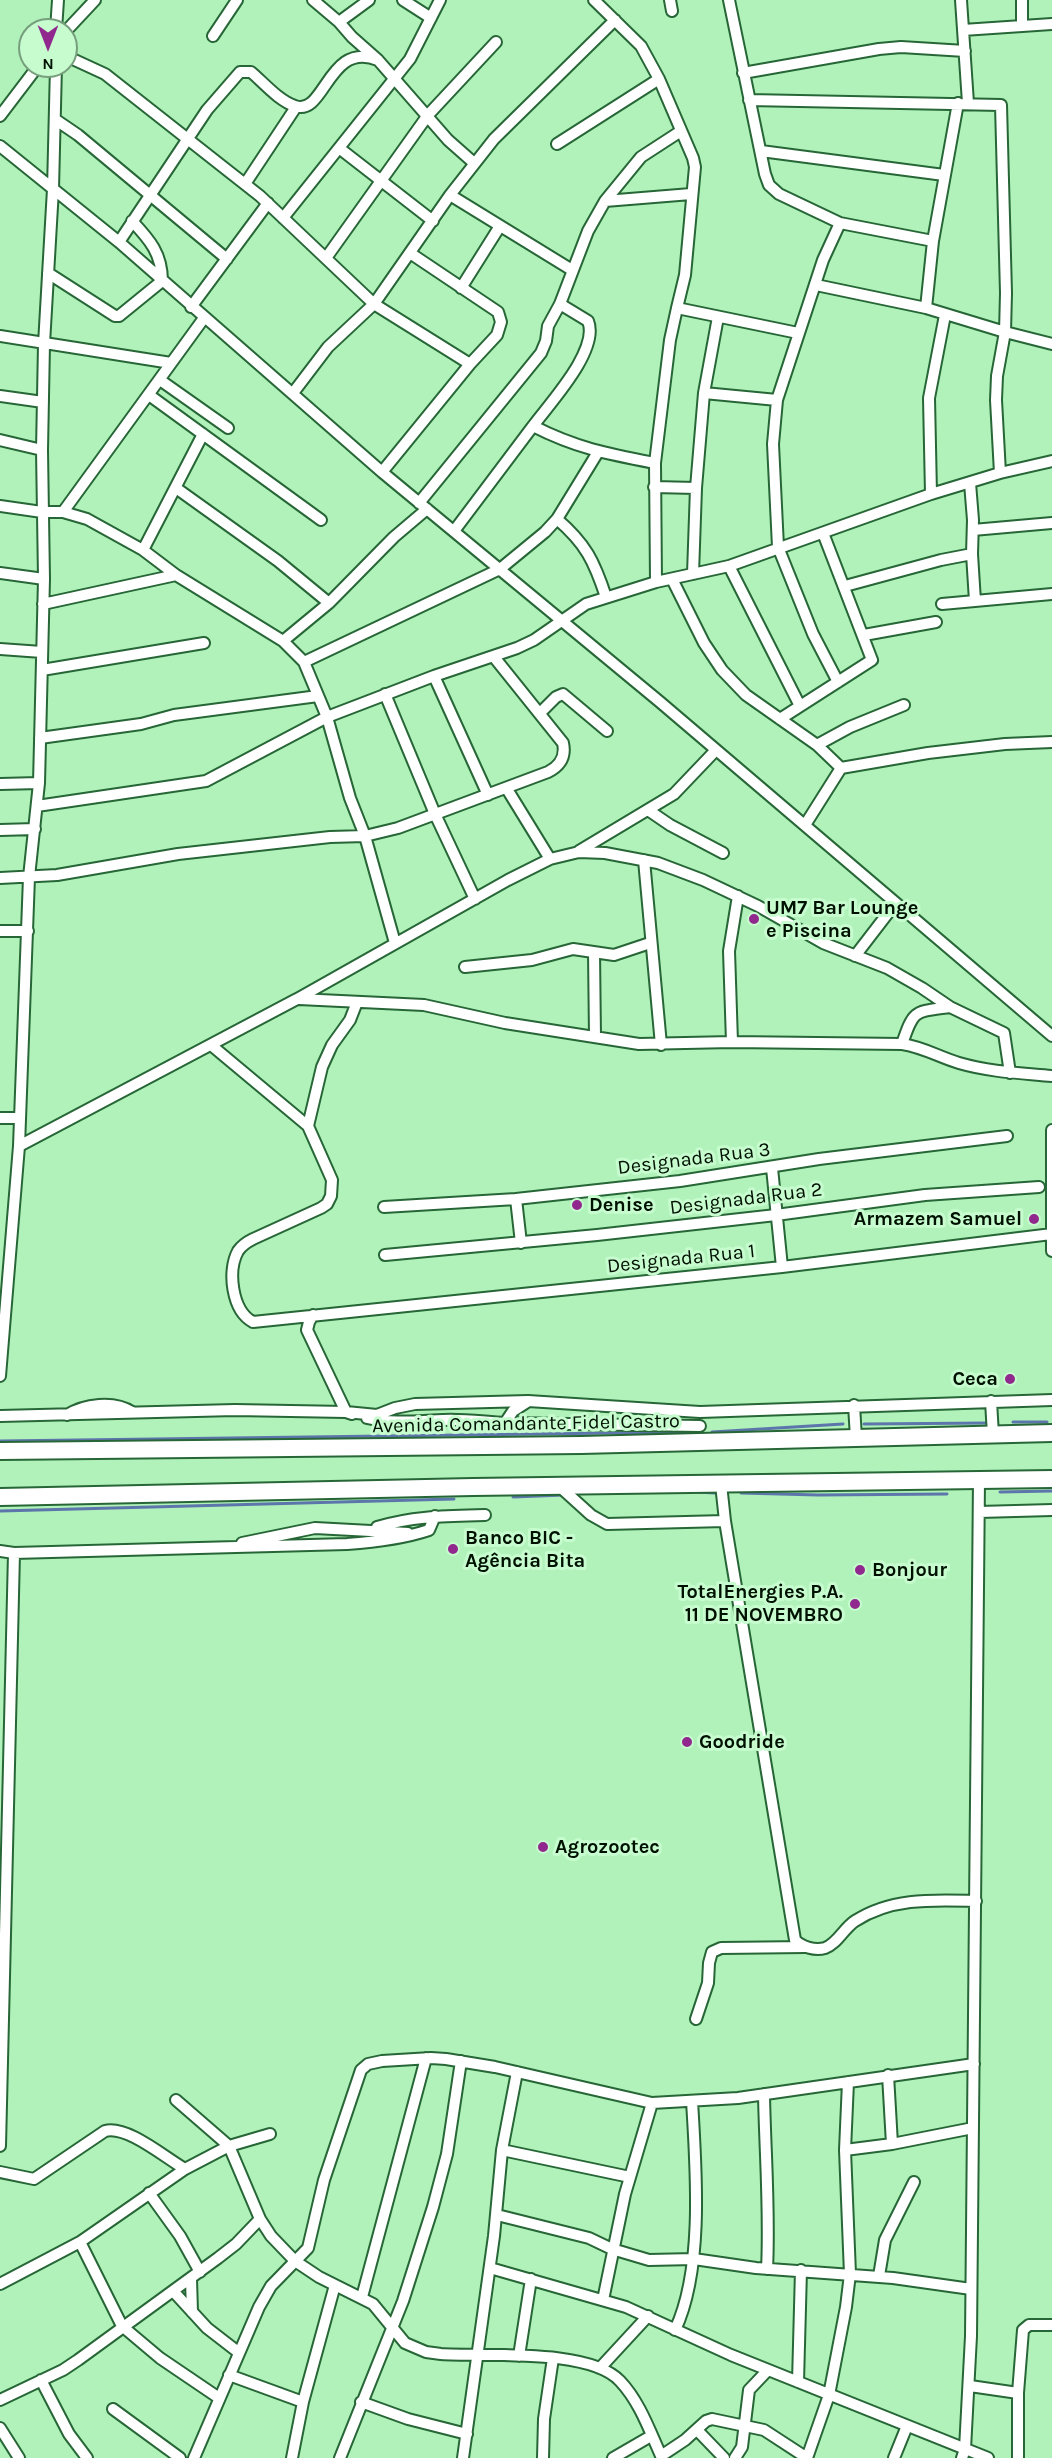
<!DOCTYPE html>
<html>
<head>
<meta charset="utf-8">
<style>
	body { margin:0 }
	#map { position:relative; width:1052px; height:2458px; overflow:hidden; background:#b0f2ba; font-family:Karla,sans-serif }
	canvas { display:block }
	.north { position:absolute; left:18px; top:18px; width:60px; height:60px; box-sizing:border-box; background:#c7fccf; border:2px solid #779e7d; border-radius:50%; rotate:180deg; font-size:16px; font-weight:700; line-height:24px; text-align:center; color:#001102 }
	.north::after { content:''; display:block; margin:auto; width:21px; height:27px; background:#90288d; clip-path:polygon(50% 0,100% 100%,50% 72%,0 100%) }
</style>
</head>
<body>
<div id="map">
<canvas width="1052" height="2458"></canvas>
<div class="north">N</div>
</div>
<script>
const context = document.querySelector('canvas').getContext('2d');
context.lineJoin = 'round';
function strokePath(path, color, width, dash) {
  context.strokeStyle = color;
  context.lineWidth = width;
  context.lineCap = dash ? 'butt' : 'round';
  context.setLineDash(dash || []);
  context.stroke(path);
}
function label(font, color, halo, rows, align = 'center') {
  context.font = font + ' Karla,sans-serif';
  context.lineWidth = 6;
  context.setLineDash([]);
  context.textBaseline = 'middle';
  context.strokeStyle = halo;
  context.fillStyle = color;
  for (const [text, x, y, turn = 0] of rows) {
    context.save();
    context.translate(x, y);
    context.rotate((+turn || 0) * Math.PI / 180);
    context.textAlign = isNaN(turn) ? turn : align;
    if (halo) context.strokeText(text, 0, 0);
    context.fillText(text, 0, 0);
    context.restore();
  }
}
const stream = new Path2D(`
	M1013 1422H1047
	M864 1424 988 1423
	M712 1432 843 1424
	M0 1441 691 1432
	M697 1492 715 1493
	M1000 1492 1052 1491
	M741 1493 818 1495 947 1494
	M513 1497 565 1495
	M0 1511 454 1499`);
const minor = new Path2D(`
	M313 0 339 22 352 37 378 60 448 140 474 163
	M403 0 431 18
	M594 0 641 46 659 79 693 158 695 167 685 275 677 308
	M670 0 672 11
	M729 0 765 174 769 185 779 194 840 223 933 241
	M961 0 968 103
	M1022 0V25
	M339 22 369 0
	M56 30 58 0
	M963 30 1052 24
	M66 31 95 0
	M213 36 237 0
	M66 56 105 74 260 196 374 304 470 364
	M743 73 879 49 901 47 965 51
	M749 100 1001 105 1006 293 1005 332 997 376 996 400 1000 473
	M0 116 38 66
	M56 120 78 135 227 259
	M557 144 659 79
	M0 146 119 242 382 472 660 702 1052 1036
	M339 148 433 221
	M761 151 944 175
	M245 184 296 107
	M450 195 572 270
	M605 201 691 194
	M283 218 410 59 440 0
	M119 242 207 110 240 72H251C264 83 279 101 295 106 325 117 328 40 378 60
	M326 258 428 115 496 42
	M48 273 115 316H119L162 281C162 254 150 240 132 221
	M816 285 926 308 1005 332 1052 344
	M461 288 500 226
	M191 307 268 203
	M926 308 933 241 958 103
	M0 336 171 363
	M160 380 228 428
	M293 393 328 347 374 304 450 195 494 139 615 20
	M704 393 777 400
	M149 395 321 520
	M0 396 43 402
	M533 426C549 404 600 350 588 321L560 304
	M0 440 42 450
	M382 472 470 364 497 335 501 322 498 312 410 253
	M654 487 696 488
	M176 488 278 561 329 603
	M931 494 929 398 945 315
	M419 503 541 353 546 341 548 326 560 304 588 231 605 201 641 157 681 131
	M0 506 42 512H63L87 519 143 550 176 575 283 641 329 603 394 537 427 509
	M63 512 204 318
	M557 519C586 544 594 561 606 597
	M973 530 1052 523
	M454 531 533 426C576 448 608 454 655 463
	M143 550 203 434
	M972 554 975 601
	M729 566 800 706
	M0 573 44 579
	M693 574 696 488 704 393 718 317
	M672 579 704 643 722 670 746 695 817 745 841 768 928 753 1005 744 1052 742
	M656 582 655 463 670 340 677 308 798 333
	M845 586 941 560 972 554 973 520 970 483
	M43 604 176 575
	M942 604 1052 594
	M864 635 936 622
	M283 641 304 662 327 717 350 798 365 836 395 943
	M0 649 42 652
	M304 662 500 569 545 532 557 519 598 452
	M42 670 204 643
	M434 676 488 795
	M838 682 813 634 778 547 773 444 777 400 823 260 840 223
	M385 694 435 814 475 899
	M540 713 556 697 563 694 607 731
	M780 719 872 660 823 533
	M40 738 141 724 174 715 318 696
	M817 745 850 727 904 705
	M0 784 39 783
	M507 789 550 859
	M37 806 206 781 327 717 434 676 517 648 534 640 586 604 656 582 729 566 931 494 1000 473 1052 461
	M648 810 670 825 723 853
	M805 825 841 768
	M0 830 35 829
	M579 851 674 794 716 750
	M644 860 661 1045
	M0 878 57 875 178 854 330 837 365 836 398 828 548 772C560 766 566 757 563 743L494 657
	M0 931H28
	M594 952 595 1037
	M855 956 895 904
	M465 967 532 960 573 949 614 955 650 943
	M299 999 424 1005 505 1023 639 1044 732 1042 902 1044C923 1047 939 1057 959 1063 990 1072 1020 1073 1052 1076
	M357 1002 350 1020 332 1045 322 1067 308 1126 332 1180 331 1196 327 1204 321 1208 253 1239C247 1242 242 1245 238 1251 227 1271 232 1311 253 1322L782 1267 1052 1234
	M732 1042 729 951 738 896
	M902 1044C914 1009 914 1012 950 1007
	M211 1045 308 1126
	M0 1118H20
	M1052 1130V1251
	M19 1146 297 999 508 880 550 859 579 852 605 853 658 863 703 880 758 906 823 943 887 968 922 988 950 1007 1004 1033 1010 1073
	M772 1168 782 1267
	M516 1199 521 1243
	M384 1207 516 1199 680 1181 819 1159 1007 1136
	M385 1255 597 1235 776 1215 925 1195 1039 1187
	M313 1315 309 1322 307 1330 346 1412 352 1414
	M0 1376 19 1146 29 877 39 783 44 579 42 450 44 344 53 189 56 66
	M991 1401 993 1435
	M854 1405 856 1438
	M67 1415C84 1404 114 1400 132 1412
	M0 1416 235 1410 346 1412 377 1415 395 1408 415 1404 528 1401 700 1412 1052 1400
	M367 1418C393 1424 416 1421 443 1420 464 1419 485 1422 505 1423L513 1411 527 1402
	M505 1423 700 1426
	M721 1484 725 1521 795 1940C802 1947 815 1951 825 1948 837 1944 844 1928 855 1921 892 1897 935 1900 976 1901
	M559 1486 591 1515 607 1524 725 1521
	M979 1512 1052 1510
	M377 1527C413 1516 448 1516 485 1515
	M242 1543 315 1528 408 1533
	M0 1551 14 1553 347 1544C375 1542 402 1539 429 1530L435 1516
	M696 2019 708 1983 709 1963 712 1952 721 1948 805 1947
	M888 2075 892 2144
	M764 2094C765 2152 770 2211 767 2269
	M176 2100 229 2146 260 2219 271 2236 295 2261 319 2277 373 2304 405 2343 426 2352 441 2354C486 2357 589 2348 620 2381 640 2402 650 2432 662 2458
	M0 2146 14 1553
	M502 2150 630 2177
	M845 2150 892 2144 973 2128
	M0 2172 34 2179 105 2131C127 2125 164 2157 185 2169
	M149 2193 180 2236 200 2272
	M497 2215 589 2238 612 2249 649 2260 694 2259 756 2268 893 2278 971 2289
	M80 2242 122 2326 160 2358 219 2398
	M490 2268 626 2307 731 2355 988 2458
	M879 2276 885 2240 914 2182
	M191 2279 192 2312
	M0 2284 80 2242 185 2169 229 2146 270 2134
	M174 2292 207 2328 238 2352
	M362 2297 426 2058
	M603 2300 625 2194 652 2103
	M675 2330C704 2269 696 2168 692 2101
	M519 2356 531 2279
	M600 2368 648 2316
	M229 2375 303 2402
	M41 2380 69 2434 87 2458
	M798 2382 801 2270
	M970 2386 1018 2393
	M0 2400 63 2370 78 2360 218 2258 236 2244 260 2219
	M361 2402 408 2419 467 2434
	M113 2409 180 2458
	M0 2428 19 2458
	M697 2430 724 2458
	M661 2456 685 2440 706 2421 712 2419 764 2430 807 2458
	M194 2458 259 2307 271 2286 308 2248 324 2180 361 2070 368 2064 382 2061 431 2058 446 2059 495 2067 652 2103 738 2098 974 2064
	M292 2458 303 2402 335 2285
	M340 2458 403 2301 433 2207 447 2154 461 2061
	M463 2458 494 2236 502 2150 517 2072
	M543 2458 544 2419 553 2358
	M613 2458 651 2436
	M735 2458 742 2447 749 2390 768 2370
	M807 2458 829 2395 846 2307 850 2274 845 2150 848 2082
	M894 2458 907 2426
	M962 2458 965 2449 971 2336 979 1480
	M1018 2458V2393L1023 2330 1029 2325H1052`);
const highway = new Path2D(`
	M0 1451 581 1445 1052 1433
	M0 1497 473 1487 1052 1479`);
const markers = [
	[754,919,6,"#90288d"],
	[577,1205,6,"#90288d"],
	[1034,1219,6,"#90288d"],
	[1010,1379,6,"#90288d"],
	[453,1549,6,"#90288d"],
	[860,1570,6,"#90288d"],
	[855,1604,6,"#90288d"],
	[687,1742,6,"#90288d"],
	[543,1847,6,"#90288d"]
];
const poiNames = [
	["UM7 Bar Lounge",766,908],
	["e Piscina",766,931],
	["Denise",589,1205],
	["Armazem Samuel",1022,1219,"right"],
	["Ceca",998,1379,"right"],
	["Banco BIC -",465,1538],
	["Agência Bita",465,1561],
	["Bonjour",872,1570],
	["TotalEnergies P.A.",843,1592,"right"],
	["11 DE NOVEMBRO",843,1615,"right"],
	["Goodride",699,1742],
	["Agrozootec",555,1847]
];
const streetNames = [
	["Designada Rua 3",694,1159,-7],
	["Designada Rua 2",746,1199,-7],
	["Designada Rua 1",681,1259,-6],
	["Avenida Comandante Fidel Castro",526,1424,-1]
];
strokePath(stream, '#5c76ac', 3);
strokePath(minor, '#276636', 14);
strokePath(highway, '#276636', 20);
strokePath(minor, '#fff', 10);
strokePath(highway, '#fff', 16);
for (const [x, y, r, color] of markers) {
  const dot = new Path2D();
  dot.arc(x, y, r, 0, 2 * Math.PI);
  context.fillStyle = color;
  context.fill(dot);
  strokePath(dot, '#c7fccf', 2);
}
label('bold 20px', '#001102', '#c7fccf', poiNames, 'left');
label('20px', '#001102', '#c7fccf', streetNames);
</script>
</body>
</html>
